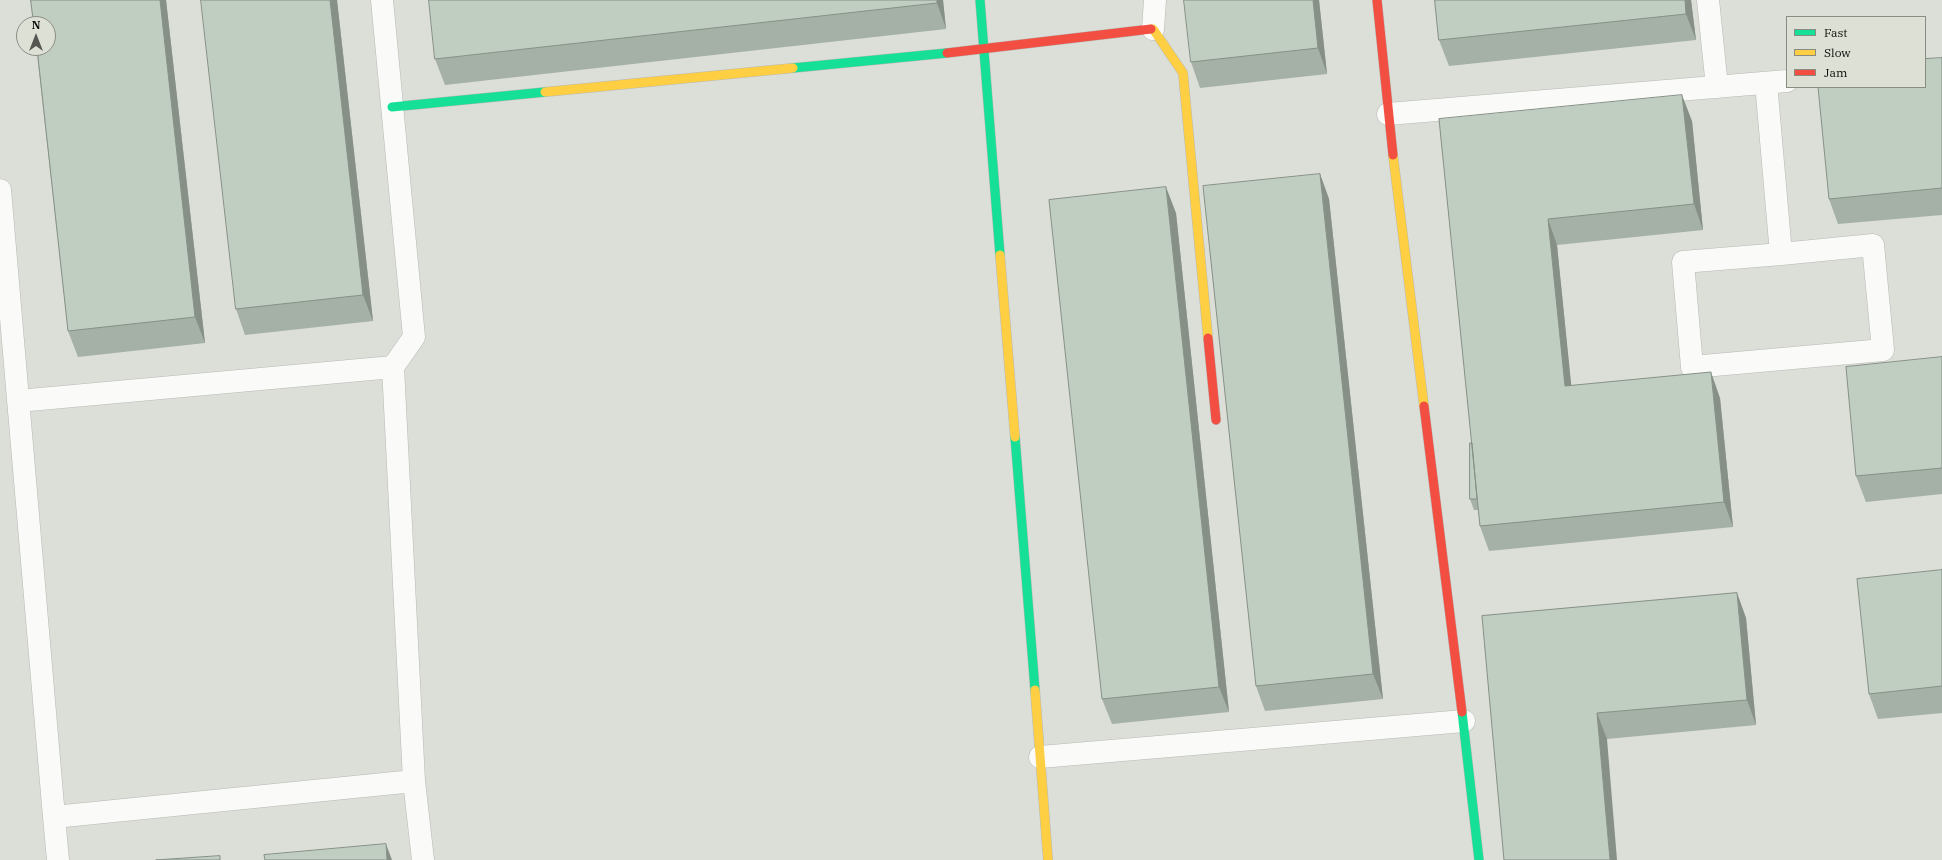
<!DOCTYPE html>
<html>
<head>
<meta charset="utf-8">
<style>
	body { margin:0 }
	#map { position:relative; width:1942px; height:860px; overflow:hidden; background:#dcded8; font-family:"IBM Plex Serif",serif }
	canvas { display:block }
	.legend { position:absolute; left:1786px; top:16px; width:140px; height:72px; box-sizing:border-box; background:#dde1d5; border:1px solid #898c83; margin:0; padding:5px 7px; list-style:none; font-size:12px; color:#0c0d09 }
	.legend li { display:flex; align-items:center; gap:8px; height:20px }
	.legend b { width:20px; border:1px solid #898c83 }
	.north { position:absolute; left:16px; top:16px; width:40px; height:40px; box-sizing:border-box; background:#dde1d5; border:1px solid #898c83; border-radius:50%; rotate:0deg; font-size:11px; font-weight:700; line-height:16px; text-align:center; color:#0c0d09 }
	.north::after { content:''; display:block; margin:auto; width:14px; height:18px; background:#555651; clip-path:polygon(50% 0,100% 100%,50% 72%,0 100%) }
</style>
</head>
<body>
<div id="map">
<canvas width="1942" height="860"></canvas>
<ul class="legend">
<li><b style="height:5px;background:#16e098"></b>Fast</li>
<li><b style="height:5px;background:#ffcf43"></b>Slow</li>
<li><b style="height:5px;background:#f24e42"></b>Jam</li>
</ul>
<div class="north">N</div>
</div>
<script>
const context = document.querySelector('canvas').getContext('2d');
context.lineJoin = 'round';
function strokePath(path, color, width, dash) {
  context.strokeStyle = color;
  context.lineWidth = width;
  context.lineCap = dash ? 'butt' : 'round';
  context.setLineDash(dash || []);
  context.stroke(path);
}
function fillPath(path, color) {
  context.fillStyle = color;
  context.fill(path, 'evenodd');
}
const street = new Path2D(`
	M382 0 414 337 393 367 414 781
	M1708 0 1717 87
	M1153 29 1155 0
	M1766 83 1781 254 1873 245 1883 350 1692 367 1683 262 1781 254
	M1388 114 1787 81
	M0 190 54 817
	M18 401 393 367
	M1040 757 1464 721
	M58 860 54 817 414 781 423 860`);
const fast = new Path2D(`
	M980 0 1000 255
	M793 68 947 53
	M392 107 545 92
	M1015 437 1035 690
	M1462 712 1479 860`);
const slow = new Path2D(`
	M1151 29H1153L1183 73 1208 338
	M545 92 793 68
	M1393 155 1424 406
	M1000 255 1015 437
	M1035 690 1048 860`);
const jam = new Path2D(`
	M1377 0 1393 155
	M947 53 1151 29
	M1208 338 1216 420
	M1424 406 1462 712`);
const wall = new Path2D(`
	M31 0H166L205 343 78 357 68 331Z
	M337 0 373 321 245 335 236 309Z
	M943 0 946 29 445 85 435 59Z
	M1319 0 1327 74 1200 88 1191 62Z
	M1435 0H1691L1696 40 1449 66 1439 40Z
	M1942 58V215L1838 224 1829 199Z
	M1439 119 1692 121 1703 230 1557 245 1571 386 1720 398 1733 527 1489 551 1480 526 1478 510H1474L1470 499 1472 443Z
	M1320 174 1329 199 1383 699 1265 711 1256 686Z
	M1176 213 1229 712 1112 724 1102 699Z
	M1942 357V494L1866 502 1856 476Z
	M1942 570V713L1878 719 1869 694Z
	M1737 593 1746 618 1756 725 1607 739 1482 616Z`);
const shadedWall = new Path2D(`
	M160 0H166L205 343 195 317Z
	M330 0H337L373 321 363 295Z
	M937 0H943L946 29 937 3Z
	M1313 0H1319L1327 74 1318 48Z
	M1685 0H1691L1696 40 1686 14Z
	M1682 95 1692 121 1703 230 1694 204Z
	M1320 174 1329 199 1383 699 1373 674Z
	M1166 187 1176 213 1229 712 1219 687Z
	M1548 219 1557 245 1574 412 1565 386Z
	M1711 372 1720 398 1733 527 1724 502Z
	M1737 593 1746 618 1756 725 1747 700Z
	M1597 713 1607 739 1617 860H1610Z
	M386 844 392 860H387Z`);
const building = new Path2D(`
	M31 0H160L195 317 68 331 37 48H48V24H34Z
	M201 0H330L363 295 236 309Z
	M429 0H937V3L435 59Z
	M1184 0H1313L1318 48 1191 62Z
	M1435 0H1685L1686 14 1439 40Z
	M1942 58V188L1829 199 1818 87H1925V59Z
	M1682 95 1694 204 1548 219 1565 386 1711 372 1724 502 1480 526 1439 119Z
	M1320 174 1373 674 1256 686 1203 186Z
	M1166 187 1219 687 1102 699 1049 200Z
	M1942 357V468L1856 476 1846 367Z
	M1470 443H1472L1477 499H1470Z
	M1942 570V686L1869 694 1857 579Z
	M1737 593 1747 700 1597 713 1610 860H1504L1482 616Z
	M386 844 387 860H265L264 855Z
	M220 856V860H156Z`);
strokePath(street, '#b7b9b4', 23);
strokePath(fast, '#b7b9b4', 10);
strokePath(slow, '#b7b9b4', 10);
strokePath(jam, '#b7b9b4', 10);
strokePath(street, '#fafaf9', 22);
strokePath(fast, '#16e098', 9);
strokePath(slow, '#ffcf43', 9);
strokePath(jam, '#f24e42', 9);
fillPath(wall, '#a5b1a6');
fillPath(shadedWall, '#869087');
fillPath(building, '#c0cec1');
strokePath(building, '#869087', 1);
</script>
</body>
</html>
